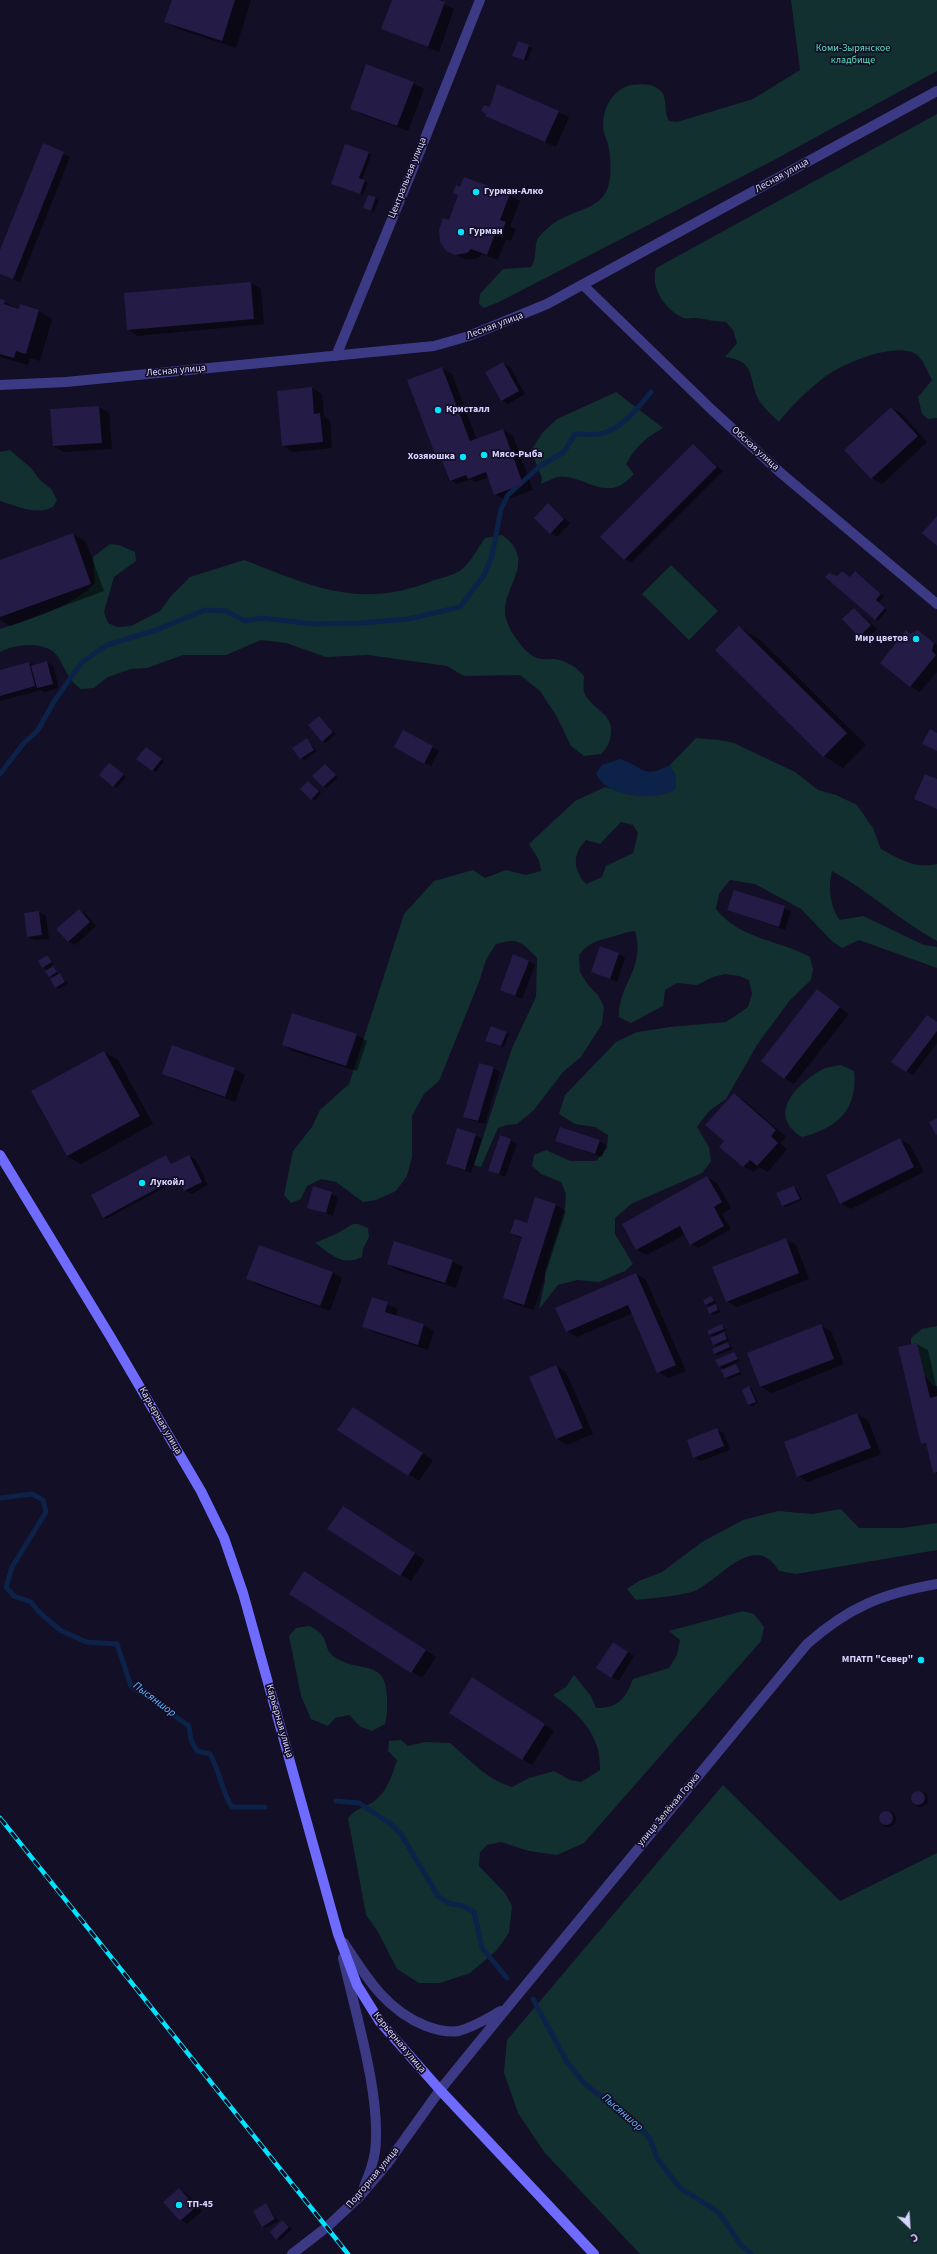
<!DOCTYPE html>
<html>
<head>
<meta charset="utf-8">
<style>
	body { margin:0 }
	#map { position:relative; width:937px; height:2254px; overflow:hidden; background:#130f26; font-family:"Source Sans 3",sans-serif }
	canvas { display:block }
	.north { position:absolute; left:889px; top:2206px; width:40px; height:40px; -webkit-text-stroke:3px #130f26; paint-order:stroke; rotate:155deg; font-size:11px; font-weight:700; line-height:16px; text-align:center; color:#d9d4ff }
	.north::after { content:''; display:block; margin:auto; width:14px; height:18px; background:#d9d4ff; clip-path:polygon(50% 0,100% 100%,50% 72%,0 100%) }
</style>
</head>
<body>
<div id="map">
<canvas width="937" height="2254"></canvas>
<div class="north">С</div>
</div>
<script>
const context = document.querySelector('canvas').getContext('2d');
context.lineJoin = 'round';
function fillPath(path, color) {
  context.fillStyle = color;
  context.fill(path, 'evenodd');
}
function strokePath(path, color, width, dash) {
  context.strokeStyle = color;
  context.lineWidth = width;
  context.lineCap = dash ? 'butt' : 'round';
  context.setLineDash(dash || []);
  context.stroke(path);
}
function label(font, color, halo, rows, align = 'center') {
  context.font = font + ' "Source Sans 3",sans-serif';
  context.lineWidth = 3.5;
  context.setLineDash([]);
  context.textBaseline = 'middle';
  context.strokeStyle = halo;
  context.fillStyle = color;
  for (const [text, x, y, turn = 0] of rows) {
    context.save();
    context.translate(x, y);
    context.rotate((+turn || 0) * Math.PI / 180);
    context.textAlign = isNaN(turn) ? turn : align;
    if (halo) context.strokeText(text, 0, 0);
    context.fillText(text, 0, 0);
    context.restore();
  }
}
const green = new Path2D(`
	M791 0H937V71L774 160 499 302 484 308 479 304 480 294 503 269 531 267C537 258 534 250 537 240 540 234 549 227 554 223 571 211 599 209 607 190 612 177 611 158 608 144 607 140 605 137 604 133 600 113 611 89 631 85 644 83 664 84 665 101 666 109 665 113 669 121L677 122 753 99 800 70Z
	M937 114V418L928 419 922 414 918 397 932 380C928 373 923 359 916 354 895 341 840 364 822 379 807 391 791 406 779 422 773 416 765 409 760 402 747 380 758 361 725 357L737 343 733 330 726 322C716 322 706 319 696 318 692 318 687 319 683 318 665 309 650 288 656 268Z
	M616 392 663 428C647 437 635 447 626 464L634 474C630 478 624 484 619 486 598 495 580 474 558 477 553 478 546 482 541 484L542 478 531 451 542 433 557 419Z
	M10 450 31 468 39 479 51 489 57 500 53 507C35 516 18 506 0 501V452Z
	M502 535C540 562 499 588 506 618 509 631 524 653 537 658 542 660 548 659 553 659 566 660 575 666 584 676 584 681 583 688 584 692 590 708 613 713 611 732 610 743 608 747 601 754L584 756 571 746 557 717 540 691 520 675 464 676 447 666 368 655 326 657 286 643 261 640 226 655H183L147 668 131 669 108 677 94 688 81 689C68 681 66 669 58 657 47 640 15 644 0 652V629C29 620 75 605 95 583L93 557 110 544 119 545 135 552 136 561 114 577 104 612 108 623 117 627 131 626 160 611 172 595 190 577 244 560C312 586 359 610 432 581 441 578 454 575 461 570 471 562 478 548 485 538Z
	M671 565 718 611 689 640 642 594Z
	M696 738 719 740 734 743 795 772 818 790 836 795 857 805 873 828 881 849C899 859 915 869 937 864V941C900 921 869 891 832 871 828 886 830 908 840 920L863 916 924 945 937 947V968L859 940 842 948 832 941 801 909 755 884 730 880 719 894 716 909C741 940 777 939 810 957L813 969 811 980 790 1000 757 1045 726 1099 709 1111 697 1127 709 1147 711 1161 702 1173 631 1204 615 1218V1234L633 1264 625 1271 599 1282 577 1280 558 1285 539 1309 545 1281V1271L565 1208 566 1194 561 1182 541 1174 532 1166 534 1155 546 1150 570 1161H596L607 1148 608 1135 595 1127 575 1124 559 1114 565 1095 616 1042 637 1032 670 1027 726 1022 748 1007 752 994 749 980 739 976 725 974 713 977 697 985 677 983 665 990 663 1006 631 1023 619 1017C618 984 646 969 635 931 625 932 620 935 611 937 596 941 588 943 579 955L580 972 588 985 598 995 604 1007 602 1024 581 1057 563 1072 534 1110 517 1124 507 1125 498 1128 481 1167 474 1165 512 1048 536 997 537 958C522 942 518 937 496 944L486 960 479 982 439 1081 424 1094 412 1116V1157L407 1176 396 1191 376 1200 363 1202 336 1182 321 1179 307 1186 301 1199 291 1203 284 1195 293 1151 312 1127 320 1110 349 1084 404 914 434 881 473 870 485 878 506 870 526 875 541 871 539 860 529 844 575 801 605 787 612 789 676 777 670 765ZM621 822 633 825 638 833 633 853 606 866 602 877 586 884C573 870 572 854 586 840L600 844Z
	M841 1065 854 1071C858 1109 838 1128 802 1137 766 1115 796 1084 823 1069 828 1067 835 1066 841 1065Z
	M353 1224H358L368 1228 369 1237 363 1249 362 1257C342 1267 331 1254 315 1243L336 1234Z
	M937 1326V1386H934C920 1371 910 1359 911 1338L922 1329Z
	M841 1509 859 1528H902L937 1523V1550L796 1574 779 1571C755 1531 722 1577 697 1590 684 1596 652 1598 636 1600L627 1589 639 1581 662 1572 702 1542 743 1520 778 1511 812 1514Z
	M743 1611 754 1614 764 1627 761 1641 584 1843 557 1855 529 1851 501 1842 487 1845 480 1852 479 1866 505 1893 512 1906 509 1933 496 1951 470 1973 440 1983H419L397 1969 378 1932 366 1915 348 1818C358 1806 370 1807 379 1797 388 1788 393 1773 397 1760L388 1751 389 1741 401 1740 408 1746 425 1742 450 1743C470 1760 486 1779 512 1787L529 1778 554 1771 570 1780 581 1782 600 1770C601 1734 580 1715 553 1695L566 1687 574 1675 591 1696 596 1708C619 1708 625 1699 633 1679L669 1668 677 1655 680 1640 669 1631Z
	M310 1626C313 1628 317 1630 320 1633 327 1639 325 1650 333 1656 360 1675 386 1657 387 1697 387 1707 388 1713 385 1724L372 1731 361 1727 349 1715 335 1718 328 1726 311 1719 301 1696 289 1636 296 1628Z
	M723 1785 840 1901 937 1853V2254H640L545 2153 518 2113 504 2073 507 2040Z`);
const water = new Path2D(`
	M620 759C644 766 641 780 670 765L676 777V789C656 802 605 798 596 773L602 765Z`);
const shadow = new Path2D(`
	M173 0H251L236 48 179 29 166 22Z
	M393 0H435L454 9 439 52 382 29Z
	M518 42 532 48 527 61 517 57Z
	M413 83 424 89 408 131 361 114 351 108Z
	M490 108 558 112 569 117 556 147 486 116Z
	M43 145 70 157 20 282 0 274V253Z
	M368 153 371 155 362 180 368 183 363 195 335 185Z
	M509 195 520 201 510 226 516 229 511 241 506 239 498 260 482 254 478 258 466 260 447 250 449 221Z
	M369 196 379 200 374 212 367 209Z
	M251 283 261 289 264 324 138 336 128 330Z
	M0 300 19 309 39 311 52 319 40 361 30 358 28 365 0 357Z
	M503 363 510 367 525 394 508 404 502 400Z
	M442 368 452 374 477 440 503 430 513 436 533 490 505 500 495 494 488 477 475 482 471 479 457 484 451 480 442 457 436 453Z
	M312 388 322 394 324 417 330 420 332 448 293 452 283 446Z
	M99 407 109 413 112 449 64 452 53 446Z
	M892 408 902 414 927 442 882 484 871 478Z
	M693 445 723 471 631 563 625 559 602 537Z
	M548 505 570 523 557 537 551 533Z
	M73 534 86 542 104 591 10 626 0 620V561Z
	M858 574 884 596 878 603 887 610 878 621 837 577 850 578Z
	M854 609 860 613 877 629 866 640 860 636Z
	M739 627 759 639 866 745 843 768 824 756Z
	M907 632 911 634 918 632 937 645V672L920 692 910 686Z
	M47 662 53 666 59 688 44 692 41 690 0 701V671L29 663 33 666Z
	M319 717 336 734 326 743 323 741Z
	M403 731 439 751 431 766 395 747Z
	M307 740 317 751 304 760 294 748Z
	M149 750 164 761 156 772 138 759Z
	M325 765 338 778 326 788 323 786Z
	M112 766 126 777 117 788 100 775Z
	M311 783 321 793 315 801 312 799Z
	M734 891 791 911 785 930 728 910Z
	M79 910 86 914 96 926 75 945 68 941Z
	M39 912 46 916 49 939 35 940 28 937 25 914Z
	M619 954 625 958 617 982 592 972Z
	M47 956 54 964 51 966 68 983 59 989 51 980 53 978 39 961Z
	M529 961 535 965 522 999 501 990Z
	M817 991 849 1014 794 1084 784 1078Z
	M937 1022V1043L913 1075 906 1071Z
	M506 1033 509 1034 504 1047 489 1042Z
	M356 1035 367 1041 357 1071 293 1051 283 1045Z
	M173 1046 235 1069 245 1075 235 1102 173 1079 163 1073Z
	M104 1052 118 1060 153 1124 81 1164 67 1156Z
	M493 1068 500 1072 485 1124 471 1120 464 1116Z
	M734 1095 744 1100 786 1137 780 1143 787 1149 768 1172 759 1167 754 1172 744 1167 721 1146 725 1141Z
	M475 1135 482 1139 471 1173 447 1164Z
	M899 1139 910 1145 924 1172 851 1209 841 1203 827 1176Z
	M510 1140 517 1144 505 1177 489 1170Z
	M556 1141H599L606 1145 602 1157Z
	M166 1156 172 1165 189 1156 196 1160 208 1185 192 1194 185 1190 180 1179 106 1219 103 1217Z
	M707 1177 717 1183 731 1208 722 1214 731 1229 698 1248 691 1244 686 1234 647 1255 637 1250 623 1224Z
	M794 1187 797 1189 802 1200 785 1207 782 1205Z
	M313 1188 338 1197 333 1216 308 1207Z
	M556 1205 566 1211 534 1310 514 1304 504 1298 523 1239 511 1233Z
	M785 1239 796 1245 809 1279 737 1307 726 1301Z
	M452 1261 463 1267 456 1288 398 1270 388 1264Z
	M332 1272 342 1278 330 1311 258 1285 248 1279Z
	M636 1274 646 1280 686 1371 669 1378 658 1372 633 1313 577 1337 567 1331Z
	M711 1297 716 1303 709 1306 706 1304Z
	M372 1298 398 1309 396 1316 424 1325 434 1331 428 1350 373 1332 363 1326Z
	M716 1305 721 1312 713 1315 710 1313Z
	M722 1325 727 1330 722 1332 727 1335 729 1341 717 1346 714 1344V1337L710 1334Z
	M820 1325 831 1331 844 1364 772 1393 761 1387 748 1353Z
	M728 1343 733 1349 718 1355 715 1354Z
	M917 1344 928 1350 937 1390V1474L934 1472 928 1446 922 1443 900 1348Z
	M734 1353 740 1361 723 1369 720 1367 717 1360Z
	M736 1365 742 1374 729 1379 726 1378Z
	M556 1366 566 1372 593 1434 567 1445 557 1439 530 1377Z
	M749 1387 752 1389 758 1403 752 1406 749 1404Z
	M363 1414 433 1460 419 1481 339 1430Z
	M857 1414 868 1420 881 1454 808 1482 798 1476Z
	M717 1430 724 1433 730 1450 701 1461 694 1457Z
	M353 1513 425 1560 411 1581 329 1529Z
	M315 1578 436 1657 422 1678 291 1594Z
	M620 1647 634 1656 619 1681 598 1668Z
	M483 1684 554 1731 532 1765 522 1759Z
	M912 1799a8 8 0 1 1 16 0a8 8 0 1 1-16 0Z
	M880 1819a8 8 0 1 1 16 0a8 8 0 1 1-16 0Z
	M179 2190 186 2193 202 2211 187 2224 181 2220Z
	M266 2204 278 2221 266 2228 263 2226Z
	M283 2221 292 2229 280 2240 277 2239Z`);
const stream = new Path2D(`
	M0 774 23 744 38 730 55 700 82 662 107 645 156 630 205 610 226 611 245 621 262 618 313 624 362 623 408 619 460 607 484 575 492 556 501 509 508 495 540 466 564 452 575 434C583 434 592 435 600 434 622 429 638 408 651 392
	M0 1498 32 1494 43 1500 46 1512 12 1567 6 1587 14 1596 31 1602 39 1612 60 1630 86 1642 117 1644 131 1686 189 1726 191 1740 197 1751 210 1754C220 1771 221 1790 232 1807H265
	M336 1801 359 1803 391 1824 401 1834 438 1896 448 1903 463 1906 474 1912 482 1948 507 1978
	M533 1999 567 2062 584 2083 596 2093 611 2100 635 2127 644 2132 650 2139 657 2158 680 2188 717 2211 725 2221 740 2244 751 2254`);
const building = new Path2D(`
	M172 0H235L222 41 164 22Z
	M392 0H438L445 2 428 47 381 29Z
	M518 41 529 45 524 60 512 56Z
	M366 64 414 82 397 126 350 109Z
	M497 84 559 111 545 142 485 116 486 114 481 111 484 105 490 107Z
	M43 143 64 152 13 279 0 274V250Z
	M345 144 369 152 359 178 365 180 360 194 331 184Z
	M464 177 510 194 500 220 506 222 500 236 495 234 487 255 471 249 467 253 455 255 446 251 440 242 439 230 443 218 449 220 458 195 453 193 456 185 460 187Z
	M368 195 376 197 371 211 363 208Z
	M251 282 254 319 127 330 124 293Z
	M0 299 5 300 4 304 19 309 20 304 39 310 26 354 16 351 14 358 0 354Z
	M503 362 519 391 501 401 485 372Z
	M442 367 470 441 503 429 523 484 494 495 486 472 468 479 466 475 450 481 439 453 435 454 407 380Z
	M312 387 314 414 320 413 323 442 282 446 277 391Z
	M99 406 102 443 53 446 50 409Z
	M891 407 918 436 871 479 844 450Z
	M693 444 717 467 624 560 600 537Z
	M548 503 564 519 550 534 534 518Z
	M937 516V546L922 533Z
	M73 533 91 584 0 617V560Z
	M842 571 850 577 855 571 881 594 876 600 885 608 875 620 825 577 829 573 837 576Z
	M854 608 871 625 859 637 842 619Z
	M739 626 847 733 823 757 715 650Z
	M906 630 910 634 918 630 934 643 932 651 936 655 910 687 880 663Z
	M47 661 53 684 37 688 31 666Z
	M29 662 35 686 0 696V670Z
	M319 716 333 732 322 742 308 725Z
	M930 729 937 733V751L922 744Z
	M403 730 433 746 424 764 394 747Z
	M307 738 314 750 300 759 292 748Z
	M146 747 162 759 152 771 136 759Z
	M109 763 124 774 113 787 99 775Z
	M325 764 336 775 323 787 312 776Z
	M925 774 937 779V809L914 799Z
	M308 781 319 791 311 800 300 789Z
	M734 890 785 906 779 927 727 910Z
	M79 909 90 922 68 942 56 929Z
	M39 911 42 935 27 937 24 913Z
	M600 946 619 953 610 979 591 972Z
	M513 954 529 961 515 996 500 990Z
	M47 955 52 962 42 968 38 961Z
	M53 966 57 972 49 977 45 971Z
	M60 973 65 982 55 988 50 979Z
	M817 989 840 1007 784 1079 761 1061Z
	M292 1013 357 1034 346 1066 282 1045Z
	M927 1015 937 1022V1031L906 1072 891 1062Z
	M491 1026 507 1032 501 1046 485 1041Z
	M172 1045 235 1068 225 1097 162 1074Z
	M104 1051 140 1116 67 1156 31 1091Z
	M479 1063 494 1067 478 1121 463 1117Z
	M734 1093 776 1130 771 1136 778 1143 757 1166 750 1160 743 1167 719 1147 724 1141 705 1125Z
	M937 1118V1134L936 1135 929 1122Z
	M560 1127 600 1140 595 1154 555 1141Z
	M457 1128 476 1134 465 1170 446 1164Z
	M500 1135 511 1139 499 1174 488 1171Z
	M900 1138 914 1167 840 1204 826 1175Z
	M166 1155 171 1164 189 1155 202 1182 184 1191 178 1177 103 1218 91 1195Z
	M707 1176 722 1202 714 1207 724 1226 690 1245 680 1226 636 1250 622 1224Z
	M313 1186 332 1192 326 1213 307 1208Z
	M794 1186 800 1199 782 1206 776 1193Z
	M535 1197 556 1204 524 1305 503 1298 522 1237 510 1233 515 1219 527 1223Z
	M786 1238 799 1273 726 1302 712 1267Z
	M394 1241 453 1260 445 1283 387 1264Z
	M259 1245 333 1272 320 1306 246 1279Z
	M636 1273 676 1365 657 1373 628 1305 566 1332 555 1308Z
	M711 1296 714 1301 705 1305 703 1300Z
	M372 1297 388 1302 385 1312 424 1324 418 1345 362 1327Z
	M716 1304 718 1310 709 1314 707 1308Z
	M722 1324 724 1329 709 1335 707 1331Z
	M821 1324 834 1359 760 1387 747 1353Z
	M724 1332 727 1339 713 1345 710 1338Z
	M728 1342 730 1347 714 1354 712 1349Z
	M917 1343 930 1398 937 1396V1472L933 1473 926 1443 921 1444 898 1347Z
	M734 1352 738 1359 719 1367 715 1360Z
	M736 1364 740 1372 725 1378 721 1370Z
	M556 1365 583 1428 556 1439 529 1377Z
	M749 1386 756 1402 748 1405 742 1390Z
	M353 1407 423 1453 408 1476 337 1430Z
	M857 1413 871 1448 797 1477 784 1442Z
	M717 1428 724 1446 693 1458 687 1440Z
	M343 1506 415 1553 400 1576 327 1529Z
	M304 1571 426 1650 411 1673 289 1594Z
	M613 1642 628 1652 611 1678 596 1668Z
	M472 1677 545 1724 522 1760 449 1713Z
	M911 1798a7 7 0 1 1 14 0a7 7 0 1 1-14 0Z
	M879 1818a7 7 0 1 1 14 0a7 7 0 1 1-14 0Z
	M179 2188 196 2207 180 2221 163 2202Z
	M266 2203 275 2219 262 2227 253 2211Z
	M282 2220 289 2227 276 2240 270 2232Z`);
const tertiary = new Path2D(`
	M583 285 712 410 782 474 937 604
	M336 356 418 156 480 0
	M0 385 66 382 434 346 469 336 547 304 937 91
	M344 1943C366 1977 386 2010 426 2026 437 2030 448 2033 459 2031 474 2027 488 2018 501 2011
	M343 1958C355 2012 382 2098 375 2152 373 2164 369 2175 364 2187
	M292 2254 327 2227 360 2196 387 2164 440 2090 506 2009 807 1644C849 1607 881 1594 937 1584`);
const secondary = new Path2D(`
	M0 1155 110 1336 201 1491 224 1538 243 1593 338 1934 357 1985 380 2022 440 2090 594 2254`);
const rail = new Path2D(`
	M0 1818 348 2254`);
const markers = [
	[476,192,4,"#00e5ff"],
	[461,232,4,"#00e5ff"],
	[438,410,4,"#00e5ff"],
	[484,455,4,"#00e5ff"],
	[463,457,4,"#00e5ff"],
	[916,639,4,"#00e5ff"],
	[142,1183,4,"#00e5ff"],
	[921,1660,4,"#00e5ff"],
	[179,2205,4,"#00e5ff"]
];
const parkNames = [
	["Коми-Зырянское",853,49],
	["кладбище",853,61]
];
const streetNames = [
	["Лесная улица",782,176,-29],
	["Центральная улица",408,178,-68],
	["Лесная улица",495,326,-21],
	["Лесная улица",176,371,-5],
	["Обская улица",755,449,42],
	["Карьерная улица",160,1421,60],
	["Карьерная улица",279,1721,74],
	["улица Зелёная Горка",669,1810,-50],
	["Карьерная улица",399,2043,50],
	["Подгорная улица",373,2178,-50]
];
const poiNames = [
	["Гурман-Алко",484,192],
	["Гурман",469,232],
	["Кристалл",446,410],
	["Мясо-Рыба",492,455],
	["Хозяюшка",455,457,"right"],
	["Мир цветов",908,639,"right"],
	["Лукойл",150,1183],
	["МПАТП \"Север\"",913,1660,"right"],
	["ТП-45",187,2205]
];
const waterNames = [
	["Пысяншор",154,1700,37],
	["Пысяншор",622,2113,41]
];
fillPath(green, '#12302f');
fillPath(water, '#0c2248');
fillPath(shadow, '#0007');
strokePath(stream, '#0c2248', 5);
fillPath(building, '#241b47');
strokePath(tertiary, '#3d3a85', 10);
strokePath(secondary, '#6f6bff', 10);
strokePath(rail, '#00e5ff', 4.5);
strokePath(rail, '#130f26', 3, [9]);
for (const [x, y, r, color] of markers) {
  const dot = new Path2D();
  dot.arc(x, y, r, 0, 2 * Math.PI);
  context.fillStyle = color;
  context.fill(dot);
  strokePath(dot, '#130f26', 1.5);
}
label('10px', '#5fe0c0', '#130f26', parkNames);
label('10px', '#d9d4ff', '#130f26', streetNames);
label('bold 10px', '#d9d4ff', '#130f26', poiNames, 'left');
label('italic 11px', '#62b6ff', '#130f26', waterNames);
</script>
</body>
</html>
